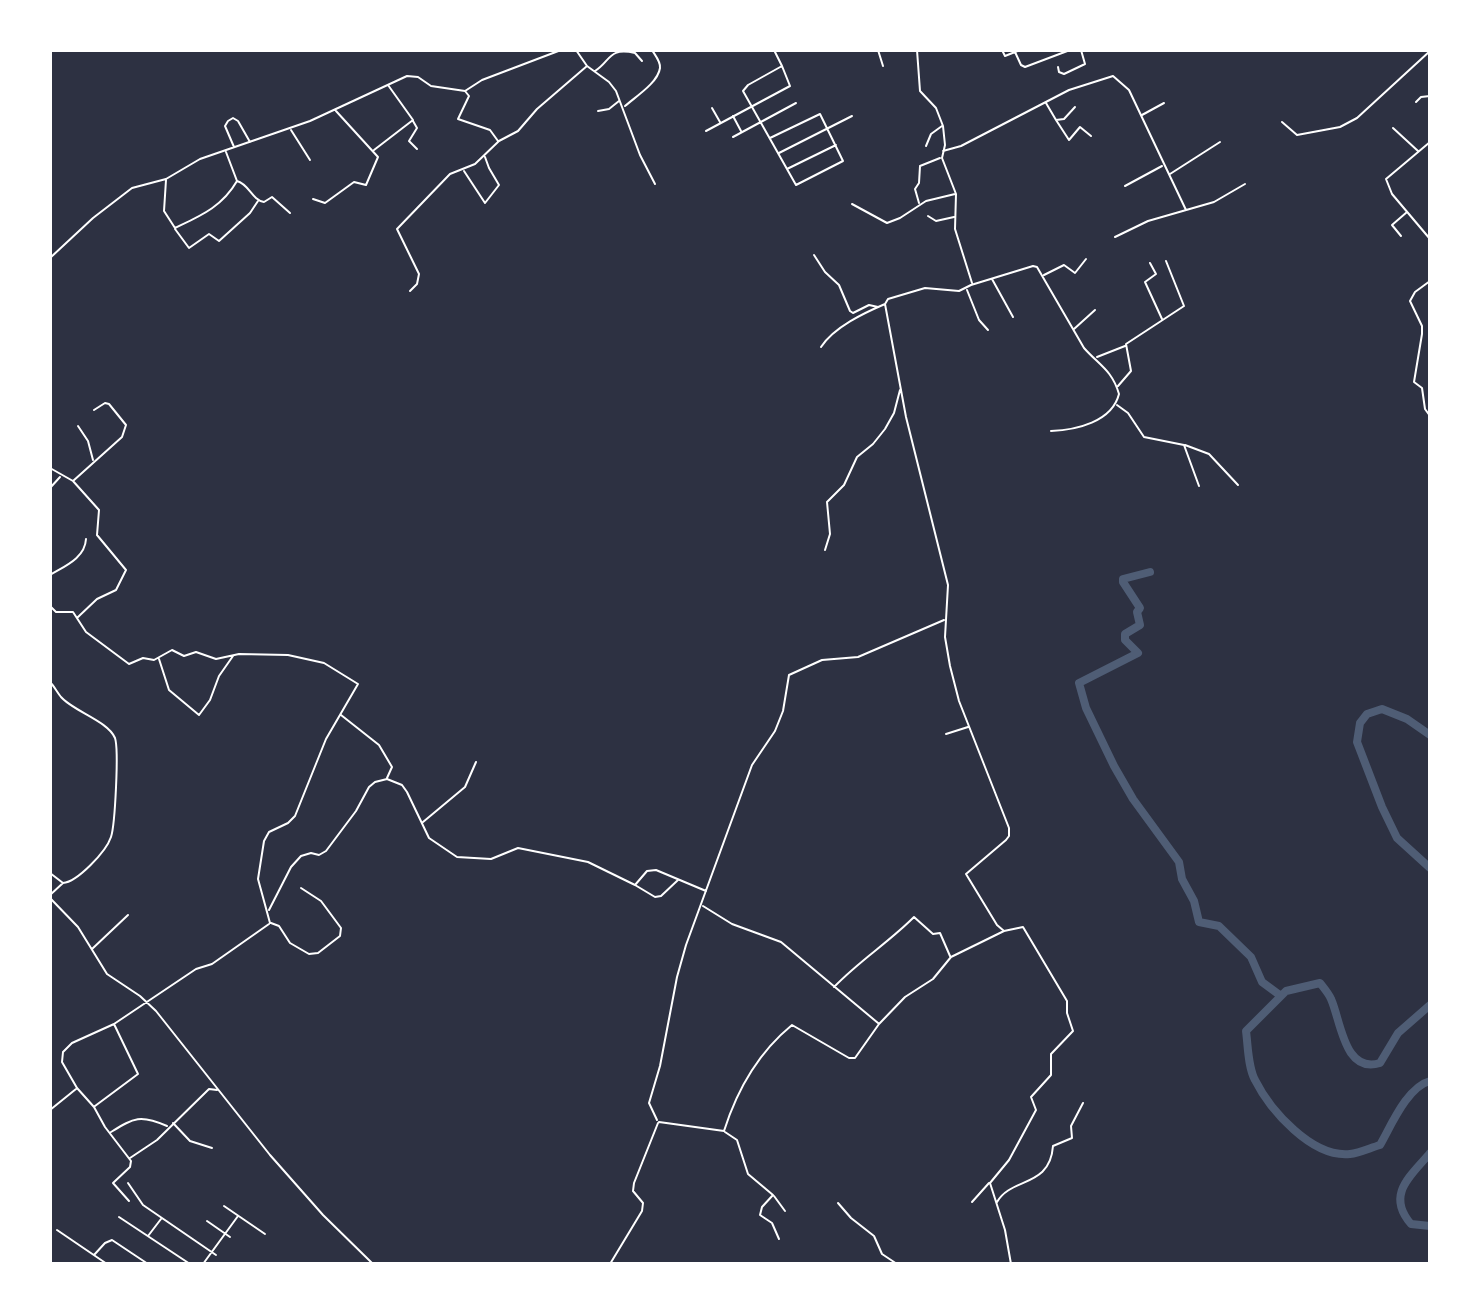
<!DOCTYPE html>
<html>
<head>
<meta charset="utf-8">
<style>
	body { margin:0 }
	#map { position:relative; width:1480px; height:1314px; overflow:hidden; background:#2d3142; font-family:Manrope,sans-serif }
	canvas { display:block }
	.frame { position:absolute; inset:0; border:52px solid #fff; pointer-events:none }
</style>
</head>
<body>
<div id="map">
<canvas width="1480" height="1314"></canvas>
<div class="frame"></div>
</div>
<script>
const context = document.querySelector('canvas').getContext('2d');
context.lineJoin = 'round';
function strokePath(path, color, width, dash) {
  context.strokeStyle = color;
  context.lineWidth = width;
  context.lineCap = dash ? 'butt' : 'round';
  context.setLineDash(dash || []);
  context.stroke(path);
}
const river = new Path2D(`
	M1150 572 1123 579V582L1140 608 1137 612 1140 625 1125 634V640L1138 653 1079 683 1086 708 1114 766 1133 799 1179 862 1182 879 1194 901 1199 922 1219 926 1251 957 1262 982 1281 996
	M1430 735 1407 719 1382 709 1367 714 1360 723 1357 742 1382 807 1397 838 1430 868
	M1430 1005 1398 1033 1380 1063C1344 1074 1341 1021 1331 999 1329 994 1324 988 1320 983L1286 991 1246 1031C1248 1046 1248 1067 1255 1080 1270 1110 1312 1158 1350 1154 1359 1153 1370 1148 1380 1145 1391 1126 1407 1087 1430 1081
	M1430 1153C1412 1175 1385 1194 1411 1224L1430 1226`);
const minor = new Path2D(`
	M576 50 587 66 609 82 616 91 640 155 655 184
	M878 50 883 66
	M917 50 920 91 936 108 943 126 945 145 942 158 956 194 955 229 972 283
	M1002 50 1005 56 1020 50
	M1015 52 1021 65 1025 67 1070 50
	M1058 67 1059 72 1064 74 1085 64 1081 50
	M595 71C611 61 608 47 635 53L642 61
	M465 91 469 96 458 119 490 130 498 141
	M1416 102 1421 97 1430 96
	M1046 103 1056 120 1064 119 1075 107
	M625 106C635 97 658 83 660 68 661 62 655 55 652 50
	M712 108 720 122
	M598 111 609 109 619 101
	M1142 115 1164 103
	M733 116 741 131
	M1056 120 1069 140 1080 127 1091 136
	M413 121 417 128 409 141 417 149
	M1282 122 1297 135 1340 127 1357 118 1430 51
	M1393 128 1418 151
	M291 130 310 160
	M706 131 790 86 782 66
	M733 137 796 103
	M770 138 820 114 843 161 796 185 743 91 748 85 782 66 774 50
	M1430 142 1386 179 1392 194 1430 239
	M926 146 931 134 942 126
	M234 147 225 126 228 121 233 118 238 121 250 142
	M374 150 413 120 388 85
	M943 151 961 146 1069 90 1113 76 1129 90 1186 210
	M779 153 852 116
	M787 169 836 145
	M464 171 485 203 499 185 489 168 485 157
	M1170 174 1220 142
	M166 180 164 211 175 228C200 216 222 207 237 181L226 152
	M237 181C249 184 252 200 264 202L272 197 290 213
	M1125 186 1162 166
	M313 199 325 203 354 182 366 185 378 157 336 111
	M919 203 915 189 919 183 920 166 940 158
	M852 204 887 223 900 218 926 201 955 194
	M928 216 936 221 954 217
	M175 229 189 248 209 234 219 241 250 213 258 201
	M1401 236 1392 225 1407 212
	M1115 237 1148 221 1214 202 1245 184
	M814 255 825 272 839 285 850 311 853 313 869 305 878 307
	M50 258 93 218 132 188 166 179 200 159 310 121 407 76 418 77 431 86 465 91 482 80 561 50
	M1150 263 1156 274 1145 282 1162 319
	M1044 275 1064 265 1075 273 1086 259
	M992 279 1013 317
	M1430 281 1415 292 1410 301 1422 326V334L1414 382 1422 388 1425 409 1430 416
	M967 290 979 320 988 330
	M410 291 417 284 419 274 397 229 450 174 475 164 499 141 518 131 537 109 587 66
	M1074 329 1095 310
	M821 347C834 327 864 313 885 304
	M1097 357 1125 346
	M1118 386 1131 371 1126 344 1184 306 1166 261
	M1117 405 1128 413 1144 437 1184 445 1199 486
	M78 426 88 441 93 460
	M1185 445 1209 454 1238 485
	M50 468 73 481 122 437 126 425 109 404 105 403 94 410
	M73 481 99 510 97 535 126 570 116 590 97 599 78 617
	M50 488 60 477
	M825 550 830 534 827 502 844 485 857 457 873 444 885 429 894 413 900 390
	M50 575C65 566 85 558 86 539
	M50 606 56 612H73L86 632 129 664 143 658 154 660 172 650 184 656 196 652 216 659 239 654 288 655 324 663 358 684 326 739 295 816 288 823 269 832 264 841 258 879 270 923
	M159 659 169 690 199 715 210 700 219 676 233 656
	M50 682C54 686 57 692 61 697 73 711 108 721 115 738 119 750 115 825 111 837 106 852 77 882 63 883L50 873
	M341 715 379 745 392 767 387 778
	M946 734 968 727
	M423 822 465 787 476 762
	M635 885 655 897 661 896 678 880
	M50 895 63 883
	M50 898 78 927 107 974 140 996 156 1011 270 1155 323 1215 373 1264
	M703 906 732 924 781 942 878 1023
	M269 910 291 867 301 856 311 853 319 855 326 851 356 811 369 787 375 782 387 779 402 785 407 792 429 838 457 857 491 859 518 848 588 862 635 885 647 871 656 870 706 891
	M271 923 279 926 290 943 309 954 318 953 340 936 341 928 321 901 301 888
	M1004 931 997 925 966 874 1006 840 1009 836V828L959 701 950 666 945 637 948 585 906 417 885 304 888 299 925 288 959 291 971 285 1033 266 1037 267 1084 348C1099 365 1112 370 1119 394 1112 422 1076 430 1051 431
	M92 949 128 915
	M834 987C860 960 888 943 914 917L933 934 940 933 950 956
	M95 1106 138 1074 114 1024
	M50 1110 76 1089
	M657 1120 649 1103 660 1066 677 977 686 945 752 765 775 731 783 711 789 675 822 660 858 657 944 620
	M659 1122 724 1131C737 1090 759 1052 792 1025L849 1058H855L879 1024 905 997 933 979 951 957 1004 931 1023 927 1067 1001V1013L1073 1031 1051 1054V1075L1031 1097 1036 1110 1009 1160 990 1183 1005 1230 1011 1264
	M173 1123 190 1141 212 1148
	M111 1132C134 1118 140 1114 167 1126
	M725 1132 737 1140 748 1174 773 1195 762 1207 760 1215 772 1223 779 1239
	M130 1158 157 1140 209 1089 217 1090
	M128 1183 143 1205 216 1255
	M774 1196 785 1211
	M129 1201 113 1183 130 1167 131 1161 105 1127 94 1107 77 1088 62 1062 63 1052 72 1043 114 1024 196 969 212 964 269 924
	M972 1202 989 1183
	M997 1202C1011 1177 1050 1188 1053 1146L1072 1138 1071 1126 1083 1103
	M838 1203 851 1218 874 1236 882 1254 897 1264
	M224 1206 265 1234
	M119 1217 190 1264
	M207 1221 230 1237
	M57 1230 107 1264
	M148 1236 161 1219
	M94 1255 105 1243 112 1240 148 1264
	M203 1264 238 1216
	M610 1264 642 1211 643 1203 633 1191 634 1183 658 1123`);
strokePath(river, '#4f5d75', 8);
strokePath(minor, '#fff', 2);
</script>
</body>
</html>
